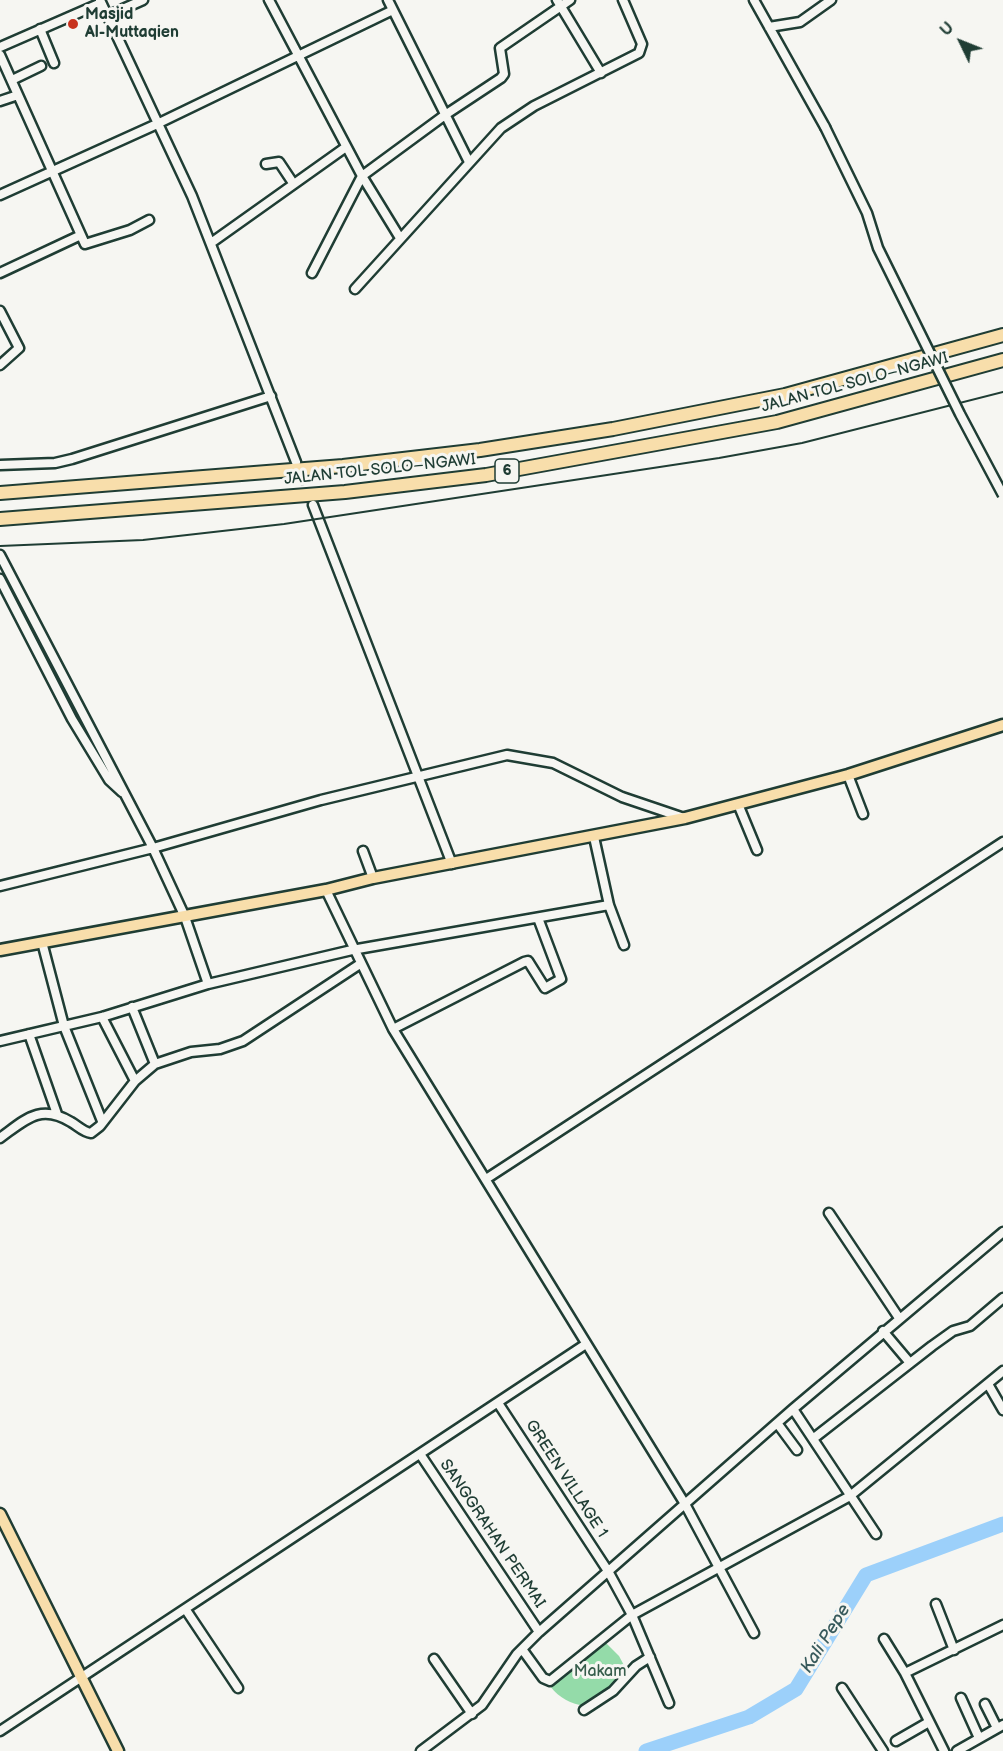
<!DOCTYPE html>
<html>
<head>
<meta charset="utf-8">
<style>
	body { margin:0 }
	#map { position:relative; width:1003px; height:1751px; overflow:hidden; background:#f6f6f2; font-family:"Balsamiq Sans",sans-serif }
	canvas { display:block }
	.north { position:absolute; left:931px; top:12px; width:60px; height:60px; -webkit-text-stroke:4px #f6f6f2; paint-order:stroke; rotate:313deg; font-size:16px; font-weight:700; line-height:24px; text-align:center; color:#1f3d34 }
	.north::after { content:''; display:block; margin:auto; width:21px; height:27px; background:#1f3d34; clip-path:polygon(50% 0,100% 100%,50% 72%,0 100%) }
</style>
</head>
<body>
<div id="map">
<canvas width="1003" height="1751"></canvas>
<div class="north">U</div>
</div>
<script>
const context = document.querySelector('canvas').getContext('2d');
context.lineJoin = 'round';
function fillPath(path, color) {
  context.fillStyle = color;
  context.fill(path, 'evenodd');
}
function strokePath(path, color, width, dash) {
  context.strokeStyle = color;
  context.lineWidth = width;
  context.lineCap = dash ? 'butt' : 'round';
  context.setLineDash(dash || []);
  context.stroke(path);
}
function label(font, color, halo, rows, align = 'center') {
  context.font = font + ' "Balsamiq Sans",sans-serif';
  context.lineWidth = 6;
  context.setLineDash([]);
  context.textBaseline = 'middle';
  context.strokeStyle = halo;
  context.fillStyle = color;
  for (const [text, x, y, turn = 0] of rows) {
    context.save();
    context.translate(x, y);
    context.rotate((+turn || 0) * Math.PI / 180);
    context.textAlign = isNaN(turn) ? turn : align;
    if (halo) context.strokeText(text, 0, 0);
    context.fillText(text, 0, 0);
    context.restore();
  }
}
const green = new Path2D(`
	M605 1642 619 1656 627 1671 621 1681 585 1706C571 1704 559 1698 550 1686Z`);
const river = new Path2D(`
	M646 1751 749 1717 796 1689 866 1575 1003 1524`);
const minorTunnel = new Path2D(`
	M298 466 310 499`);
const minor = new Path2D(`
	M100 0 192 196 296 462
	M269 0 362 176 400 238
	M388 0 469 162
	M557 0 601 73
	M754 0 825 127
	M107 16 143 0
	M769 27 800 22 831 0
	M40 29 54 63
	M0 47 101 3
	M0 55 85 244 130 230 149 220
	M12 80 41 66
	M0 101 18 95
	M266 164 279 162 293 183
	M0 195 157 124 393 10
	M211 243 346 147
	M0 273 81 235
	M312 273 362 176 445 115 501 78 504 74 500 48 570 0
	M355 289 501 128 534 106 639 53 642 44 623 0
	M0 311 19 348 0 365
	M0 465 55 463 72 459 271 396
	M313 505 452 864
	M0 555 153 848 185 917 208 984
	M0 579 72 719 109 780 122 792
	M848 775 863 814
	M738 804 757 850
	M594 837 609 905 624 945
	M363 851 373 878
	M0 886 153 848 321 800 507 755 553 763 622 797 684 818
	M326 890 393 1029 685 1504 754 1633
	M42 942 64 1026 102 1121
	M132 1007 155 1064
	M102 1017 135 1081
	M393 1029 524 962 528 961 545 988 561 979 538 918
	M29 1034 57 1114
	M0 1041 102 1017 208 984 352 950 609 905
	M0 1138C25 1120 40 1103 71 1122 78 1126 83 1132 91 1133L100 1126 135 1081 155 1064 191 1052 220 1049 243 1041 360 964
	M486 1179 1003 842
	M829 1213 899 1318
	M883 1331 910 1363
	M988 1384 1003 1410
	M498 1403 608 1571 632 1615 669 1703
	M793 1409 876 1534
	M777 1423 797 1450
	M814 1438 932 1346 953 1331 970 1326 1003 1298
	M420 1454 539 1632
	M936 1604 954 1650
	M186 1610 238 1688
	M884 1639 905 1673 944 1751
	M522 1649 543 1678 550 1681 632 1615 850 1496 1003 1371
	M434 1659 472 1714
	M905 1673 1003 1625
	M842 1688 883 1751
	M961 1698 979 1738
	M985 1704 997 1728
	M584 1710 613 1691 636 1666 650 1657
	M0 1731 586 1344
	M896 1741 929 1722
	M421 1751 482 1705 517 1654 539 1632 793 1409 1003 1232
	M957 1751 1003 1725`);
const major = new Path2D(`
	M0 950 326 890 373 878 685 818 848 775 1003 725
	M0 1514 118 1751`);
const highway = new Path2D(`
	M0 493 343 466 480 450 613 429 785 395 1003 335
	M0 519 345 492 486 475 777 422 1003 360`);
const rail = new Path2D(`
	M0 546 143 540 284 524 719 458 802 443 1003 392`);
const minorBridge = new Path2D(`
	M825 127 867 213 878 248 960 414 1003 495`);
const markers = [
	[73,24,6,"#c8321e"]
];
const shields = [
	[507,471,24]
];
const shieldNames = [
	["6",507,471]
];
const poiNames = [
	["Masjid",85,15],
	["Al-Muttaqien",85,33]
];
const streetNames = [
	["JALAN TOL SOLO–NGAWI",855,383,-15],
	["JALAN TOL SOLO–NGAWI",380,470,-6],
	["GREEN VILLAGE 1",566,1479,57],
	["SANGGRAHAN PERMAI",492,1534,56]
];
const parkNames = [
	["Makam",600,1672]
];
const waterNames = [
	["Kali Pepe",826,1639,-58]
];
fillPath(green, '#94dba9');
strokePath(river, '#9cd0fa', 15);
strokePath(minorTunnel, '#cbd1cc', 8, [8, 4]);
strokePath(minor, '#1f3d34', 13);
strokePath(major, '#1f3d34', 15);
strokePath(highway, '#1f3d34', 16);
strokePath(minor, '#f6f6f2', 8);
strokePath(major, '#f8deab', 10);
strokePath(highway, '#f8deab', 12);
strokePath(rail, '#1f3d34', 2);
strokePath(minorBridge, '#1f3d34', 13, []);
strokePath(minorBridge, '#f6f6f2', 8);
for (const [x, y, r, color] of markers) {
  const dot = new Path2D();
  dot.arc(x, y, r, 0, 2 * Math.PI);
  context.fillStyle = color;
  context.fill(dot);
  strokePath(dot, '#f6f6f2', 2);
}
for (const [x, y, w] of shields) {
  const box = new Path2D();
  box.roundRect(x - w / 2, y - 12, w, 24, 4.5);
  context.fillStyle = '#f6f6f2';
  context.fill(box);
  strokePath(box, '#1f3d34', 1.5);
}
label('bold 15px', '#1f3d34', null, shieldNames);
label('bold 16px', '#1f3d34', '#f6f6f2', poiNames, 'left');
label('16px', '#1f3d34', '#f6f6f2', streetNames);
label('16px', '#365d4b', '#f6f6f2', parkNames);
label('italic 18px', '#385a5c', '#f6f6f2', waterNames);
</script>
</body>
</html>
